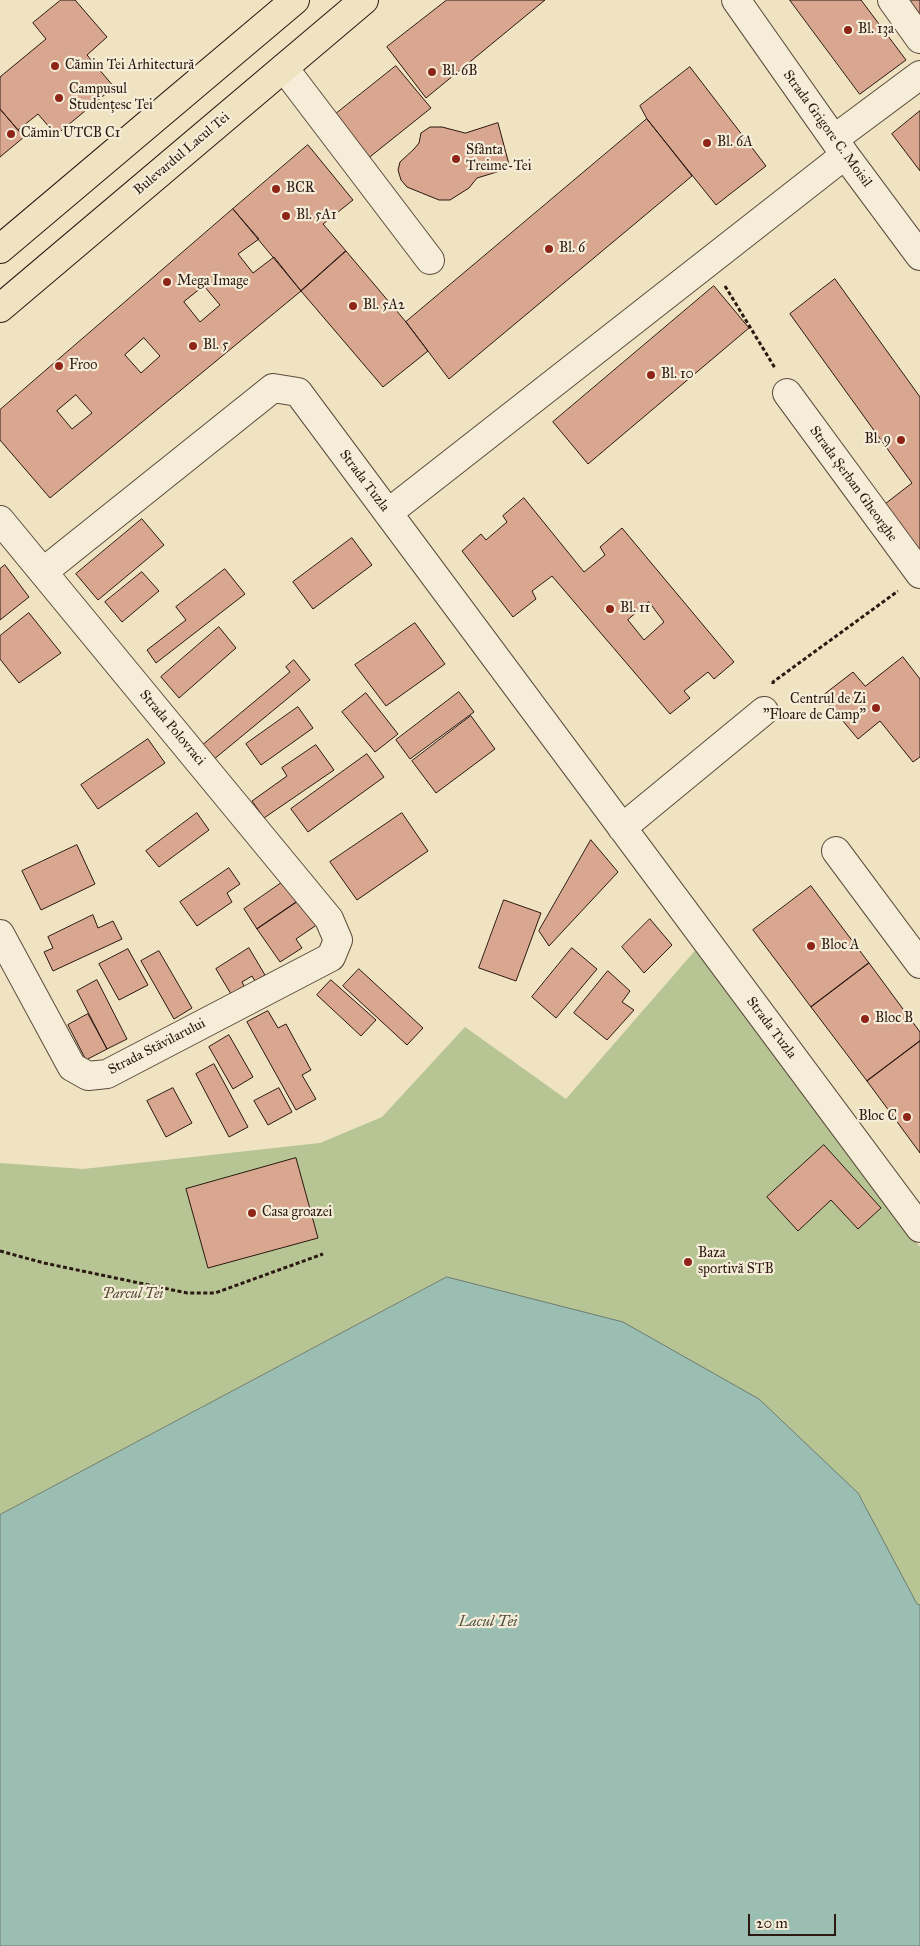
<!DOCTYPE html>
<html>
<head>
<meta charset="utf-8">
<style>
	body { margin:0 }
	#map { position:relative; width:920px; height:1946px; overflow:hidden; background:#efe3c2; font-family:"IM FELL Great Primer",serif }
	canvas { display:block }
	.scale { position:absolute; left:748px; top:1914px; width:88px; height:22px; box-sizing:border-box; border:2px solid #2b1811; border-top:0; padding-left:6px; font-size:15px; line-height:18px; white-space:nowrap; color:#2b1811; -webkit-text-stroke:4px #f5edd7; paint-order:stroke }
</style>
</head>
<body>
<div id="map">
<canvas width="920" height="1946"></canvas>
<div class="scale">20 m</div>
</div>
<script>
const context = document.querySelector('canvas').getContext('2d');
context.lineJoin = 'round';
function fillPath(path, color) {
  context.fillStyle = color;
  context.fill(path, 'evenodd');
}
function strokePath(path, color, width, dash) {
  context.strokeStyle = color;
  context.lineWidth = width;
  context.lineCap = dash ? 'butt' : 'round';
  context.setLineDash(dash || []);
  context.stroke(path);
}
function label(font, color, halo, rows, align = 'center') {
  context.font = font + ' "IM FELL Great Primer",serif';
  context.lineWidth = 4.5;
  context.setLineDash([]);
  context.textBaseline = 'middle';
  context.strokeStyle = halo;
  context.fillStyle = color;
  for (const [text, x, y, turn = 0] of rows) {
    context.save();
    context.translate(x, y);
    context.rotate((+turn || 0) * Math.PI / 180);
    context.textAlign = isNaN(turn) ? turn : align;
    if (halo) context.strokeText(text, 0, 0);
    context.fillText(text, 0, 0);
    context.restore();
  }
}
const green = new Path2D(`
	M699 946 920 1247V1605L447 1277 0 1515V1163L83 1169 320 1143 382 1117 465 1027 566 1099Z`);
const water = new Path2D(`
	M447 1277 623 1322 759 1399 858 1493 917 1604 920 1605V1946H0V1515Z`);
const building = new Path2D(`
	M61 0H75L107 37 87 55 114 87 56 135 38 114 18 130 0 109V77L46 39 33 23Z
	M447 0H545L426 98 387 47Z
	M790 0H861L906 60 860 94Z
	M904 0H920V21Z
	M396 66 431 108 366 160 332 117Z
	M690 67 766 166 716 205 647 119 640 106Z
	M0 109 24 137 0 157Z
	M920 111V171L892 134Z
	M647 119 692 176 449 379 406 322Z
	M498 123 510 168 477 178 469 188 450 200H439L407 187 401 180 398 170 400 162 414 149 419 143 421 133 430 127H442L465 133Z
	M308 145 353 200 323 224 346 251 301 291 233 209Z
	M233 209 259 239 238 254 253 273 274 257 301 291 50 498 0 440V410ZM204 286 220 305 200 322 184 302ZM144 338 160 356 141 373 125 355ZM76 395 92 413 72 429 57 411Z
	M346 251 406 322 428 351 383 387 301 291Z
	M835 279 920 397V569L876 511 912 483 790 314Z
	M714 286 749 328 588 464 553 422Z
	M524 498 584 572 605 555 600 547 622 528 734 662 714 679 708 672 684 691 690 698 670 714 552 576 532 591 536 599 513 617 462 551 481 534 486 540 507 522 503 516ZM649 602 664 622 644 640 628 620Z
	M142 519 164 545 98 600 76 574Z
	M352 538 372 565 313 609 293 582Z
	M5 565 29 597 0 620V569Z
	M225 569 245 594 156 663 147 650 186 620 176 607Z
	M142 572 159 591 122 622 105 602Z
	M29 613 61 653 19 683 0 659V636Z
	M415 623 445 664 386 706 355 665Z
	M219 627 236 648 179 698 161 677Z
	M903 657 920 679V757L913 762 880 721 858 739 822 696 853 672 865 686Z
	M294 660 310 680 213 760 201 746 290 672 286 667Z
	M459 692 474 712 410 759 396 740Z
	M366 693 398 734 375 752 342 712Z
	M298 707 313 728 261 765 246 744Z
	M471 716 495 749 436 793 412 761Z
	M148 739 165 763 98 809 81 785Z
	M316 745 334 770 264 818 252 801 287 776 282 768Z
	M367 754 384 777 308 832 291 809Z
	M197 813 209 830 159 867 146 851Z
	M402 813 428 851 357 900 330 862Z
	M591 840 618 872 549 946 539 931Z
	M77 845 95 884 41 910 22 871Z
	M229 868 240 884 227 893 232 902 197 926 180 902Z
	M290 877 304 897 257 929 244 909Z
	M811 886 869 963 811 1007 753 930Z
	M304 897 321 922 296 939 302 948 280 962 257 929Z
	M504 900 541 913 516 981 479 968Z
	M93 915 98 928 113 921 122 939 53 971 44 952 53 948 48 937Z
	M650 919 672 945 644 973 622 947Z
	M249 948 265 975 255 981 252 976 242 982 244 986 231 994 216 969Z
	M572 948 597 969 556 1018 532 997Z
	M128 949 148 985 119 1000 99 964Z
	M159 951 192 1008 174 1019 141 961Z
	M869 963 920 1032V1041L867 1081 811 1007Z
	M359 969 423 1028 407 1045 343 986Z
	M608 971 630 991 622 1002 634 1010 607 1040 574 1013Z
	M97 980 127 1039 107 1049 77 991Z
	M331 980 376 1020 361 1036 317 995Z
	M268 1011 278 1028 286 1024 311 1070 302 1075 316 1099 296 1110 247 1022Z
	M88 1014 107 1049 86 1060 68 1025Z
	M229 1035 253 1077 233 1089 209 1047Z
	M920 1041V1153L867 1081Z
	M214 1064 248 1127 229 1137 196 1074Z
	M173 1088 192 1123 166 1137 147 1101Z
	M279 1088 292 1112 268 1125 254 1101Z
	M824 1145 881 1208 858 1229 831 1200 798 1231 767 1197Z
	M296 1158 318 1238 208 1268 186 1189Z`);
const path = new Path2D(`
	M725 286 775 368
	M773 684V682L898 591
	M0 1251 44 1263 187 1293H215L323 1254`);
const minor = new Path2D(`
	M736 0 845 155 920 256
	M892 0 920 39
	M284 68 430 260
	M834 139 920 75
	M787 393 920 574
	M388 513 845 155
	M0 520 329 919 338 940 331 957 107 1074 88 1076 72 1067 0 934
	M43 572 273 388 298 392 920 1228
	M622 828 764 711
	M836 851 920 964`);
const major = new Path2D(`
	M0 249 295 0
	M0 308 364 0`);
const markers = [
	[848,30,5,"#8f2418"],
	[55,66,5,"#8f2418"],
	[432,72,5,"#8f2418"],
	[59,98,5,"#8f2418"],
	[11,134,5,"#8f2418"],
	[707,143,5,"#8f2418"],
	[456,159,5,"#8f2418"],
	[276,189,5,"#8f2418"],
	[286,216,5,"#8f2418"],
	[549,249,5,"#8f2418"],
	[167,282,5,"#8f2418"],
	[353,306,5,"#8f2418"],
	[193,346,5,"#8f2418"],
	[59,366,5,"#8f2418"],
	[651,375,5,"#8f2418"],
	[901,440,5,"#8f2418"],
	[610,609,5,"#8f2418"],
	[876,708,5,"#8f2418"],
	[811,946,5,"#8f2418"],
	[865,1019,5,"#8f2418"],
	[907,1117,5,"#8f2418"],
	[252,1213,5,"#8f2418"],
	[688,1262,5,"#8f2418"]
];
const poiNames = [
	["Bl. 13a",858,30],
	["Cămin Tei Arhitectură",65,66],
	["Bl. 6B",442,72],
	["Campusul",69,90],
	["Studențesc Tei",69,106],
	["Cămin UTCB C1",21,134],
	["Bl. 6A",717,143],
	["Sfânta",466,151],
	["Treime-Tei",466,167],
	["BCR",286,189],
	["Bl. 5A1",296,216],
	["Bl. 6",559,249],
	["Mega Image",177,282],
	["Bl. 5A2",363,306],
	["Bl. 5",203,346],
	["Froo",69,366],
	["Bl. 10",661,375],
	["Bl. 9",891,440,"right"],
	["Bl. 11",620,609],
	["Centrul de Zi",866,700,"right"],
	["\"Floare de Camp\"",866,716,"right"],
	["Bloc A",821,946],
	["Bloc B",875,1019],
	["Bloc C",897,1117,"right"],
	["Casa groazei",262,1213],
	["Baza",698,1254],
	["sportivă STB",698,1270]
];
const streetNames = [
	["Strada Grigore C. Moisil",827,129,54],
	["Bulevardul Lacul Tei",182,154,-40],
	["Strada Tuzla",364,481,53],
	["Strada Șerban Gheorghe",853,484,54],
	["Strada Polovraci",172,728,50],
	["Strada Tuzla",771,1028,53],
	["Strada Stăvilarului",157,1047,-27]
];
const parkNames = [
	["Parcul Tei",133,1295]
];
const waterNames = [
	["Lacul Tei",488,1622]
];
fillPath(green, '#b7c494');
fillPath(water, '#9abeb2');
strokePath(water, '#6e7c72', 1);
fillPath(building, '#d9a78f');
strokePath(building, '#2b1811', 1);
strokePath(minor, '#5c4b3d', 30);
strokePath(major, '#2b1811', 30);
strokePath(path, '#2b1811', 3, [4, 2.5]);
strokePath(minor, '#f5edd7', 28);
strokePath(major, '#efe3c2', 28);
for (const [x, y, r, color] of markers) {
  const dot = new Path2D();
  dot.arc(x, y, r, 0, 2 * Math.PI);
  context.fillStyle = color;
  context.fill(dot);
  strokePath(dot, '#f5edd7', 2);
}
label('14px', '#2b1811', '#f5edd7', poiNames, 'left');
label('14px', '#2b1811', '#f5edd7', streetNames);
label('italic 14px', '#554c38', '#f5edd7', parkNames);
label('italic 15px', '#525249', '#f5edd7', waterNames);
</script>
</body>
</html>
